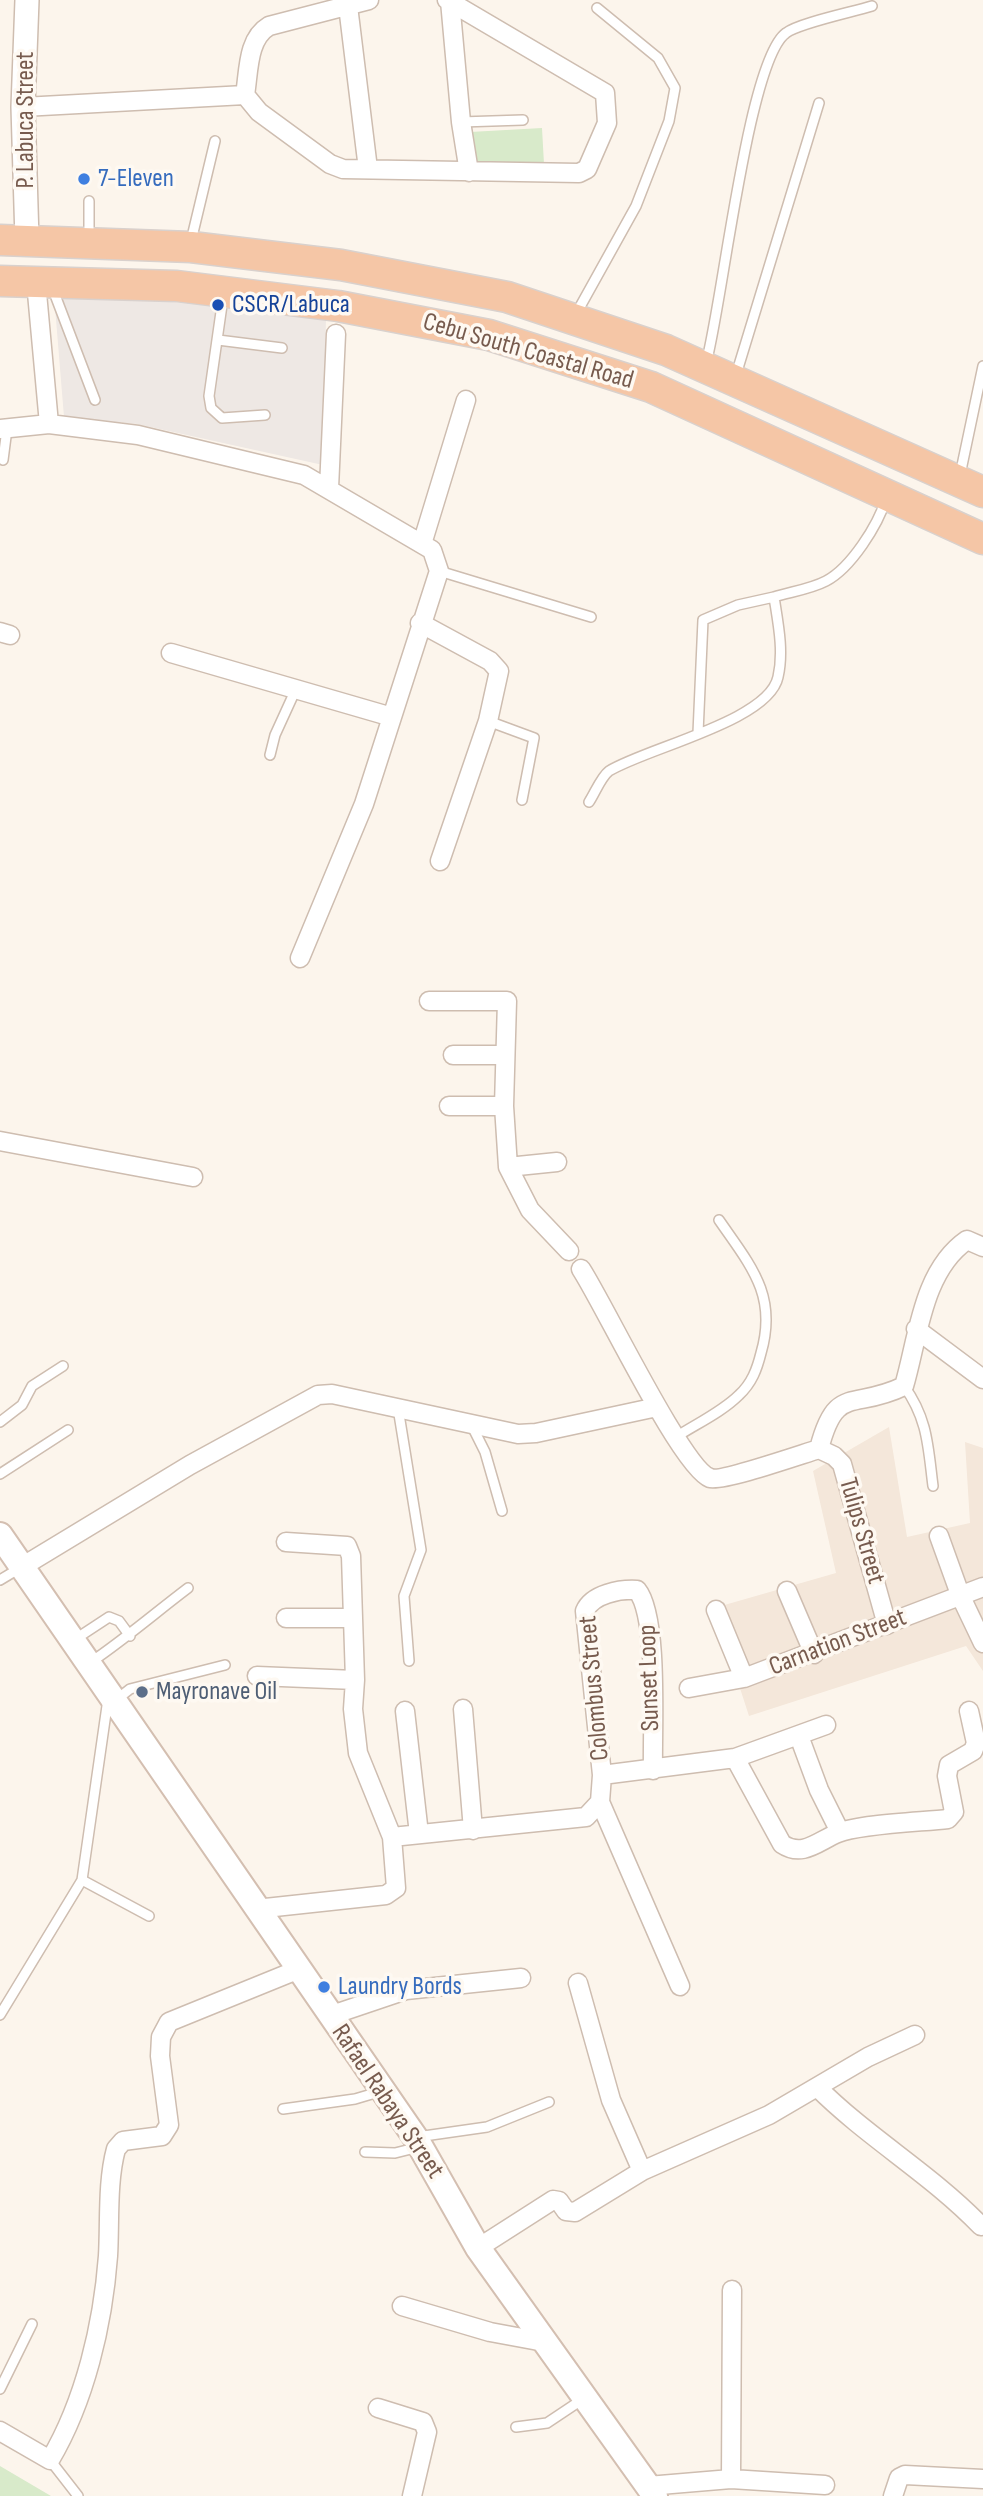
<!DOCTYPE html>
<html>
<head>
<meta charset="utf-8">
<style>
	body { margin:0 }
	canvas { display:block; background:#fcf5ec }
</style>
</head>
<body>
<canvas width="983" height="2496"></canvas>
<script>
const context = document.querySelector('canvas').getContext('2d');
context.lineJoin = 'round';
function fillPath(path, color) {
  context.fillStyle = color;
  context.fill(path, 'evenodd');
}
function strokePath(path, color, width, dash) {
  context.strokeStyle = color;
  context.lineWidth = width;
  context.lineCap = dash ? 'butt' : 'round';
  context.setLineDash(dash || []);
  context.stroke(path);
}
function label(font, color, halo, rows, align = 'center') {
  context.font = font + ' "Sofia Sans Condensed",sans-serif';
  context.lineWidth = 7;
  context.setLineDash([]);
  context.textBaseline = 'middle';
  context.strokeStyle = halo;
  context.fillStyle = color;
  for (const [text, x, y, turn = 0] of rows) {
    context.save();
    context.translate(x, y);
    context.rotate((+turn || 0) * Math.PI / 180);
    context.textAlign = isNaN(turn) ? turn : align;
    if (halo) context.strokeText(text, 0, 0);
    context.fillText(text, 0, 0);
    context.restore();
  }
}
const residential = new Path2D(`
	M889 1427 907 1537 970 1523 965 1442 983 1448V1671L966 1646 749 1716 714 1608 836 1573 813 1471Z`);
const industrial = new Path2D(`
	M54 295 204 304 326 317 323 465 137 424 64 417Z`);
const green = new Path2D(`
	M542 128 544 164 472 168 470 132Z
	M0 2466 51 2496H0Z`);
const service = new Path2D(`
	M461 122 523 120
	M89 201V240
	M191 241 215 141
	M52 287 95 400
	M223 298 209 396 211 408 222 418 265 415
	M576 314 636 206 669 121 675 88 658 58 597 8
	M218 340 282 348
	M706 363C722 307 748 60 786 33 799 23 853 12 872 6
	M735 378 819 103
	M3 460 7 429
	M960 475 983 366
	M439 571 591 617
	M488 721 534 738 522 800
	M698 733 703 620 738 605 774 597
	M270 755 275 735 296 689
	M589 802C595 793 601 777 609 771 646 748 769 721 778 677 784 651 778 623 774 597 790 592 811 589 826 581 851 568 878 525 886 499
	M904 1386C928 1419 928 1447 933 1486
	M398 1408 421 1550 404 1596 409 1661
	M0 1422 22 1405 32 1386 63 1366
	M471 1424 485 1452 502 1511
	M676 1437C696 1424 722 1412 739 1395 752 1383 757 1369 761 1353 778 1295 750 1265 719 1220
	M0 1474 68 1430
	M0 1580 20 1568
	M74 1640 109 1617 119 1621 130 1636
	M91 1662C125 1639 155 1613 188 1588
	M116 1700 130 1689 225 1665
	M82 1880 149 1916
	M0 2015 82 1880 108 1699
	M283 2109 355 2099 382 2091
	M417 2137 487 2127 549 2102
	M365 2152 395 2153 419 2147
	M0 2389 32 2324
	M516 2427 547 2423 583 2399
	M50 2460 78 2496`);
const minor = new Path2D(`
	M450 1 461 122 469 172
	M348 6 368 169
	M245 95C249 71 247 39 269 26L369 0
	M23 107 245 95 259 112 330 164 343 169 579 173 587 169 607 123 605 93 447 0
	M36 282 49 424
	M0 429 49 424 138 435 304 475 432 550 439 571 364 804 300 958
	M329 488 336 334
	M422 544 466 400
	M420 623 490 661 499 671 488 721 440 861
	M0 632 10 635
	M171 653 392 717
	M429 1001H507L504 1106 508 1167 530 1210 569 1251
	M453 1055H505
	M449 1106H504
	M0 1141 193 1177
	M508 1167 557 1162
	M581 1269C604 1304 682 1468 710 1478 722 1482 802 1454 819 1449 836 1383 853 1411 904 1386 918 1339 922 1271 967 1240L983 1247
	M916 1329 983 1379
	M819 1449 834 1456 842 1464 887 1625
	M939 1536 961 1597 983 1643
	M20 1568 190 1465 318 1395 332 1394 518 1434 536 1433 657 1407
	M787 1591 814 1654
	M716 1610 744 1678
	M286 1618H353
	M257 1676 355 1680
	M689 1688 744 1678 983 1587
	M463 1709 473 1830
	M405 1711 419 1834
	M799 1736 819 1790 840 1832
	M735 1758 782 1844C803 1858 818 1841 838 1833 860 1824 921 1822 948 1819L954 1812 947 1776 949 1765 973 1751 976 1743 969 1711
	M602 1775 585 1611C592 1594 620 1589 637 1590 659 1617 652 1730 653 1770
	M600 1802 680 1986
	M392 1837 586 1817 600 1802 602 1775 735 1758 826 1725
	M256 1909 386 1895 396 1888 392 1837 358 1753 353 1709 355 1680 351 1556 347 1546 286 1542
	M578 1983 611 2100 642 2171
	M329 2016 406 1990 521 1978
	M817 2087C868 2138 931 2174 981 2226
	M478 2248 553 2200 559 2201 566 2211 575 2212 642 2171 769 2115 868 2057 915 2035
	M402 2306 490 2332 544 2342
	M378 2408 423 2422 427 2432 412 2496
	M0 2431 50 2460C85 2401 103 2324 108 2256 110 2222 107 2182 116 2149L123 2141 162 2136 169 2125 160 2056 161 2037 169 2022 297 1970
	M731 2479 732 2290
	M648 2486 731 2479 825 2485
	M893 2496 899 2478 905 2475 983 2479`);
const tertiary = new Path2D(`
	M27 0 23 107 27 240`);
const secondary = new Path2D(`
	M0 1535 415 2137 478 2248 655 2496`);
const trunk = new Path2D(`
	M0 240 191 247 341 265 507 297 666 350 983 492
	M0 281 177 286 338 306 489 335 651 387 983 539`);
const markers = [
	[84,179,7,"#3f7fe0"],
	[218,305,7,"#1a4fb4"],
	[142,1692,7,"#5c6f8a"],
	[324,1987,7,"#3f7fe0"]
];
const streetNames = [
	["P. Labuca Street",26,120,-90],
	["Cebu South Coastal Road",528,352,16],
	["Tulips Street",861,1531,74],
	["Carnation Street",838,1643,-21],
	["Sunset Loop",650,1678,-92],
	["Colombus Street",595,1688,-95],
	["Rafael Rabaya Street",387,2102,56]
];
const shopNames = [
	["7-Eleven",98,179],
	["Laundry Bords",338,1987]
];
const transitNames = [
	["CSCR/Labuca",232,305]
];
const serviceNames = [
	["Mayronave Oil",156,1692]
];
fillPath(residential, '#f4e7da');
fillPath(industrial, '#eee8e4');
fillPath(green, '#d8eaca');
strokePath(service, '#cebdb0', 12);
strokePath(minor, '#cebdb0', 21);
strokePath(tertiary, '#cebdb0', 26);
strokePath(secondary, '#d4bfb1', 28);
strokePath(trunk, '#d9d1cd', 33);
strokePath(service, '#fff', 9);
strokePath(minor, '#fff', 18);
strokePath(tertiary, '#fff', 23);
strokePath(secondary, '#fff', 24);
strokePath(trunk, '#f5c6a6', 30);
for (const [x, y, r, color] of markers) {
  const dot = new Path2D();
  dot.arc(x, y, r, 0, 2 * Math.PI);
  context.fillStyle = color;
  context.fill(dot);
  strokePath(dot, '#fef9f2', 2.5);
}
label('26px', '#775b4e', '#fef9f2', streetNames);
label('26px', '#366cbe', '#fef9f2', shopNames, 'left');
label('26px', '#164399', '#fef9f2', transitNames, 'left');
label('26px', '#4e5e75', '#fef9f2', serviceNames, 'left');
</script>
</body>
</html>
